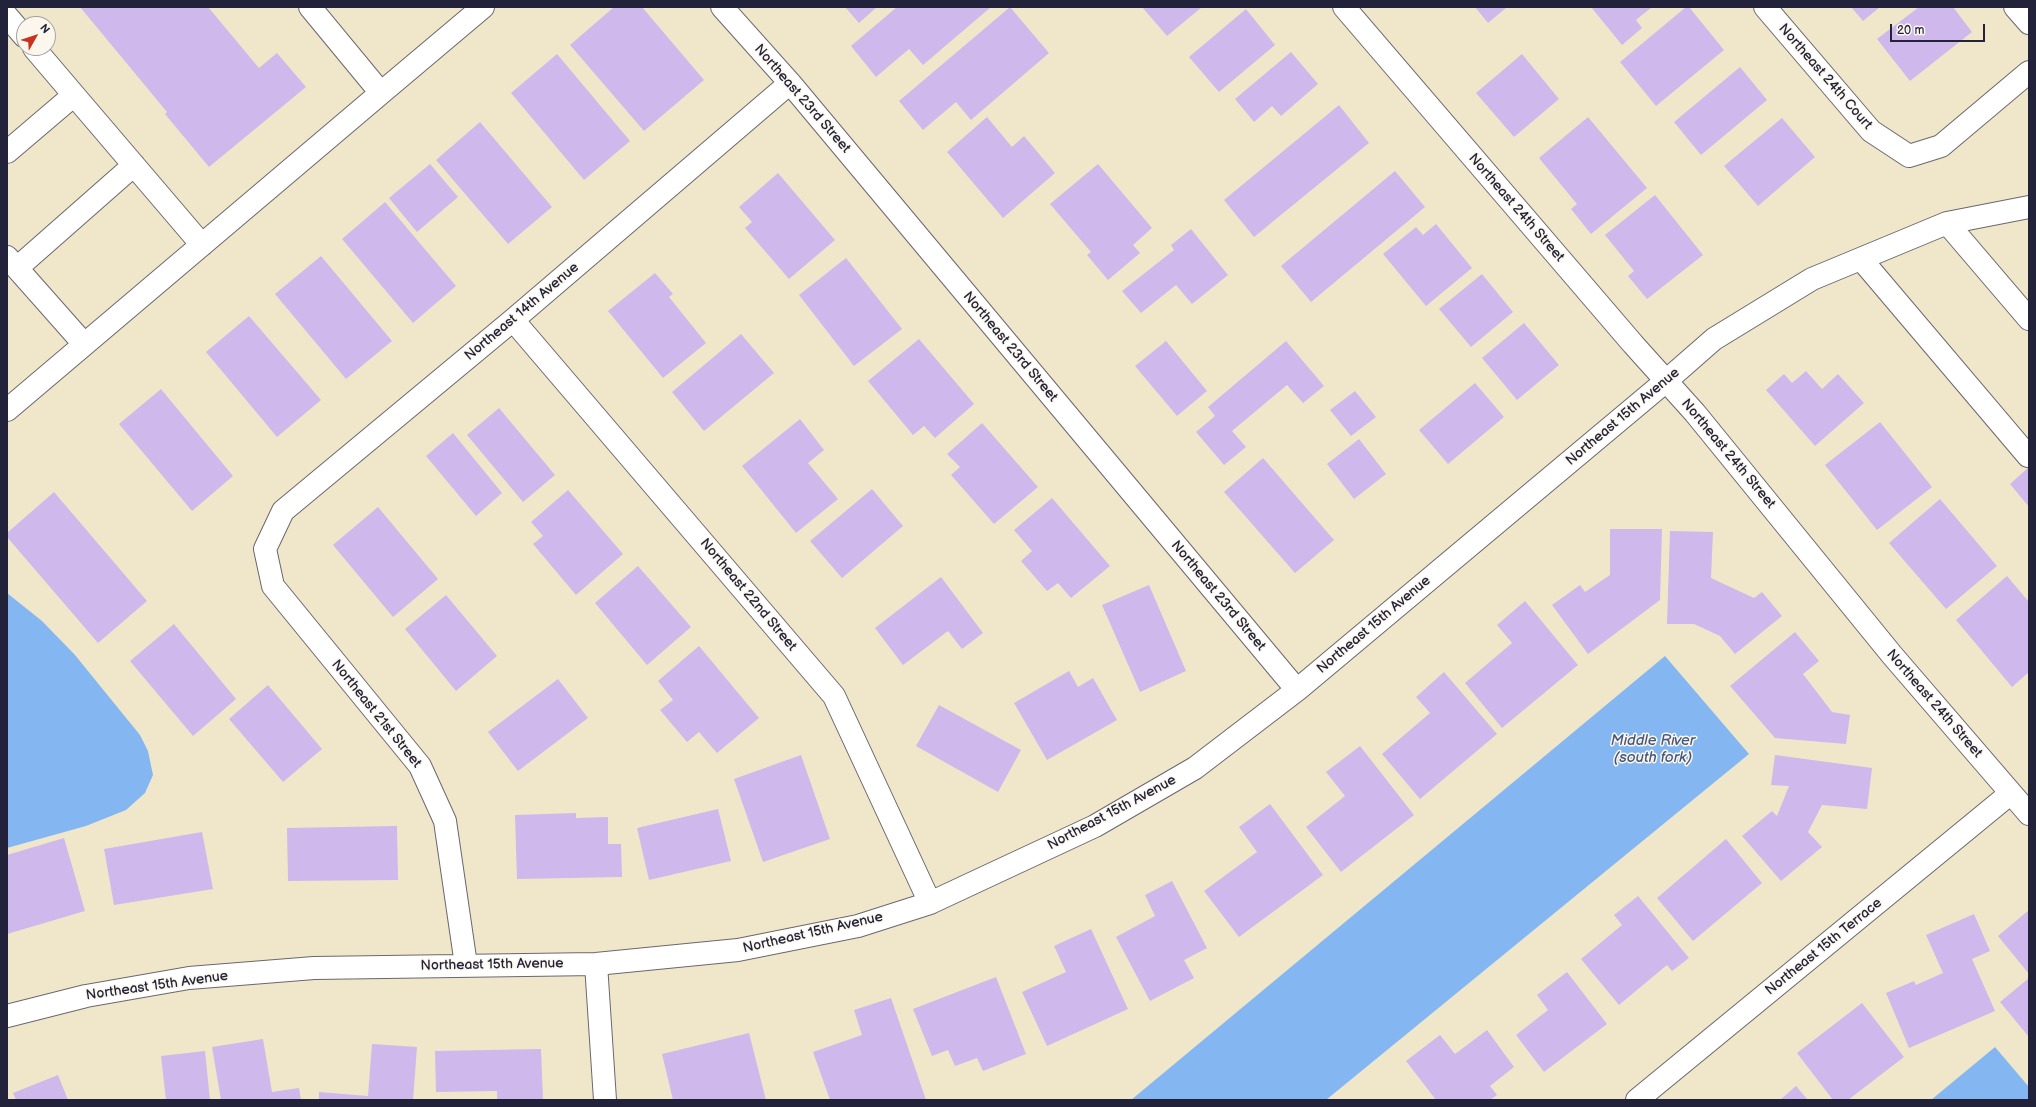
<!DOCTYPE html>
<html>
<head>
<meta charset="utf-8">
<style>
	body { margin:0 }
	#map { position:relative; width:2036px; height:1107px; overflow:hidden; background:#f0e7cb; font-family:"Balsamiq Sans",sans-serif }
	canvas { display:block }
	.frame { position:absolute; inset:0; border:8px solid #22223b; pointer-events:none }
	.north { position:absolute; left:16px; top:16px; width:40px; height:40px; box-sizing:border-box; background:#fbf7ec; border:1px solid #a4a2a5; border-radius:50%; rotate:51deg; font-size:11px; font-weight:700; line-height:16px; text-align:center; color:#22223b }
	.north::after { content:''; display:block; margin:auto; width:14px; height:18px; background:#c8321e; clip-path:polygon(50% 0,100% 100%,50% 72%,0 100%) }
	.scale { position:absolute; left:1890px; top:24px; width:95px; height:18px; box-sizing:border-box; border:2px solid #22223b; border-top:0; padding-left:5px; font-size:12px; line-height:14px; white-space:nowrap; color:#22223b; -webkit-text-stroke:3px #fbf7ec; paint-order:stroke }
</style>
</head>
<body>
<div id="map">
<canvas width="2036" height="1107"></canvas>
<div class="frame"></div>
<div class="north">N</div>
<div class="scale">20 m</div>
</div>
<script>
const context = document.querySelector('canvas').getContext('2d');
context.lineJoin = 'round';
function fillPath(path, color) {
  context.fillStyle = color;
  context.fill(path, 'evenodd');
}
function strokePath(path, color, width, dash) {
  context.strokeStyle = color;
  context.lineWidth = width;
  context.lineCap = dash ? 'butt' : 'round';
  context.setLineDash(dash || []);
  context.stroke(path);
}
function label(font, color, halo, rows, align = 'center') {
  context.font = font + ' "Balsamiq Sans",sans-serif';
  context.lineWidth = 3;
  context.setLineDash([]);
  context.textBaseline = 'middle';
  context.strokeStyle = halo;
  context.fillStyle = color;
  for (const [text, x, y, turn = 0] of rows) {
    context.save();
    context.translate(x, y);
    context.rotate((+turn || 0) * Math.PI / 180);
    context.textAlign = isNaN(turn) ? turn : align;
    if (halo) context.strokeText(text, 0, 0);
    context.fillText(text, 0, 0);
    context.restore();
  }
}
const water = new Path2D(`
	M7 593 42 621 75 655 118 708 140 735 148 751 153 775 145 793 126 810 86 826 7 848Z
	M1665 656 1749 754 1326 1100H1131Z
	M1995 1047 2029 1087V1100H1931Z`);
const building = new Path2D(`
	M80 7H208L259 68 277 53 306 87 209 167 165 114 167 112Z
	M614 7H642L704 80 644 131 570 45Z
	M845 7H877L859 23Z
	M897 7H991L923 65 909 49 876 77 851 46Z
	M1010 7 1049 53 971 120 956 102 923 130 899 101Z
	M1142 7H1202L1167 36Z
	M1475 7H1507L1488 23Z
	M1591 7H1652L1636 20 1642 28 1622 45Z
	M1686 7H1689L1724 50 1656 106 1620 62Z
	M1851 7H1880L1863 21Z
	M1919 7H1953L1972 32 1910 81 1877 39Z
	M1246 9 1275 45 1219 92 1189 57Z
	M1291 52 1318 84 1281 116 1272 106 1254 122 1235 99Z
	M557 54 630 141 584 180 511 93Z
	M1522 54 1559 99 1514 137 1476 93Z
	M1740 67 1767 100 1701 155 1674 122Z
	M1339 105 1369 143 1254 237 1224 200Z
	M987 117 1012 147 1024 136 1055 173 1003 218 947 152Z
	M1588 117 1647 188 1591 234 1571 209 1577 204 1539 158Z
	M1782 118 1815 157 1758 206 1724 166Z
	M480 122 552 207 508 244 436 160Z
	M430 164 458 197 417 232 389 198Z
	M1098 164 1152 228 1133 245 1140 253 1108 280 1087 255 1091 252 1050 204Z
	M1395 171 1425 207 1311 302 1281 266Z
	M778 173 835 240 789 279 745 228 752 222 739 207Z
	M1655 195 1703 255 1647 299 1628 276 1634 271 1605 235Z
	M385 202 456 286 413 323 342 239Z
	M1436 224 1472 268 1426 306 1383 254 1416 227 1423 235Z
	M1191 229 1228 275 1192 304 1176 285 1141 313 1122 291 1174 250 1171 245Z
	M321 256 392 341 346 379 275 294Z
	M846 258 902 329 854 366 799 295Z
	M655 273 673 294 669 297 706 343 663 378 608 311Z
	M1482 274 1513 312 1471 347 1439 309Z
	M249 316 321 400 277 437 206 352Z
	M1524 323 1559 365 1517 400 1482 358Z
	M741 334 774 373 704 431 672 392Z
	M919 339 974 404 935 438 924 426 913 435 868 381Z
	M1166 341 1207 391 1177 416 1135 366Z
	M1286 341 1324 386 1303 403 1287 385 1232 431 1246 447 1224 465 1196 432 1215 416 1208 407Z
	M1806 371 1822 389 1838 374 1864 403 1815 446 1766 390 1784 374 1792 383Z
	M1475 383 1504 417 1448 464 1419 430Z
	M161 389 233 476 192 511 119 424Z
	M1355 391 1376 417 1351 436 1330 410Z
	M499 408 555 475 523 502 467 435Z
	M800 419 824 450 808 463 838 499 796 533 742 466Z
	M1880 422 1932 487 1877 530 1825 465Z
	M982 423 1038 487 994 524 951 475 960 467 947 454Z
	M453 433 502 493 476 516 426 456Z
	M1359 439 1386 474 1354 499 1327 464Z
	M1263 458 1334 540 1295 573 1224 492Z
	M2029 467V507L2010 484Z
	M872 489 903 526 842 578 810 541Z
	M568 490 623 554 576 595 533 544 543 536 531 522Z
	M54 492 147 601 98 643 7 537V533Z
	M1052 498 1110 566 1071 598 1058 583 1047 591 1021 561 1032 551 1014 530Z
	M1940 499 1997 566 1946 609 1889 543Z
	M378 507 438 579 393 617 333 545Z
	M1610 529H1662L1660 600 1588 654 1552 605 1580 585 1585 592 1610 575Z
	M1670 531 1713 532 1711 578 1754 598 1762 592 1782 616 1735 654 1720 636 1694 624H1667Z
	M638 566 691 627 647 665 595 603Z
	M2007 576 2029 602V672L2012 687 1956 620Z
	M941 577 983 633 962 649 948 631 903 665 875 628Z
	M1149 585 1186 671 1140 692 1102 605Z
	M446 595 497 656 456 691 405 629Z
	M1525 601 1578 665 1502 728 1465 683 1512 643 1497 625Z
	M174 624 236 699 193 736 130 661Z
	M1795 632 1819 661 1803 674 1832 712 1850 715 1846 744 1775 738 1730 686Z
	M699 646 759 718 717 753 699 732 687 742 660 710 673 700 658 681Z
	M1069 671 1078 687 1093 678 1117 720 1047 760 1014 703Z
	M1444 672 1497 734 1420 799 1382 754 1430 713 1416 697Z
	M558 679 588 718 518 771 488 732Z
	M268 685 322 749 283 782 229 719Z
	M939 705 1021 750 998 792 916 746Z
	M1360 746 1414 815 1341 872 1306 827 1345 796 1326 772Z
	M801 755 830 839 763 862 734 779Z
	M1775 755 1872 768 1867 809 1822 805 1808 832 1822 847 1781 881 1742 836 1772 811 1777 816 1789 786 1771 785Z
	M1270 804 1323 875 1239 937 1204 891 1257 852 1239 827Z
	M718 809 731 861 649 880 637 828Z
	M576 813V818L608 817V844H621L622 877 517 879 515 815Z
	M397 826 398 880 288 881 287 828Z
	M202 832 213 889 114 905 104 849Z
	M64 838 85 911 7 934V855Z
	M1726 839 1762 883 1693 941 1657 898Z
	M1172 881 1207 948 1184 960 1194 978 1150 1001 1116 937 1155 916 1145 895Z
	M1638 896 1689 958 1672 971 1667 965 1619 1005 1581 959 1622 925 1614 915Z
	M2029 910V974L1998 936Z
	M1974 914 1990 951 1972 959 1995 1011 1909 1048 1886 993 1914 981 1916 985 1943 973 1926 935Z
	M1091 929 1128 1009 1047 1046 1022 992 1066 972 1054 946Z
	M1567 972 1607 1024 1544 1072 1516 1035 1548 1010 1537 995Z
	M996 977 1026 1054 983 1071 977 1058 955 1066 948 1050 932 1056 913 1009Z
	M2029 978V1037L2000 1002Z
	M891 998 926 1100H830L813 1052 862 1035 854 1010Z
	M1862 1003 1904 1057 1848 1100H1833L1797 1053Z
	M1487 1030 1514 1067 1490 1086 1497 1095 1490 1100H1436L1406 1061 1440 1035 1455 1054Z
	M749 1033 766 1100H673L662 1054Z
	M263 1039 272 1092 299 1088 301 1100H221L212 1047Z
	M372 1044 417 1047 413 1100H319V1092L368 1096Z
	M541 1049 543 1100H497V1091L436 1092 435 1051Z
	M205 1051 210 1100H166L161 1056Z
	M58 1075 68 1100H16L13 1093Z
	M1796 1086 1808 1100H1780Z`);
const minor = new Path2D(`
	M310 7 381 93 483 7
	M722 7 790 83 1297 690
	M1344 7 1633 344 1695 413 1892 655 2029 814
	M1765 7 1871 131 1909 156 1941 146 2029 72
	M2015 7 2029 23
	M7 16 24 36
	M34 48 74 95
	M7 152 74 95 202 245
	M1947 223 2029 319
	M7 257 84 344
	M1861 259 2028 456
	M17 268 134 165
	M513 320 834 696 930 903
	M7 410 381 93
	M596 964 605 1100
	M466 965 445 821 420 766 273 586 265 549 283 511 513 320 790 83
	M7 1016 86 996 189 978 314 968 596 964 738 950 858 926 930 903 1095 826 1195 768 1297 690 1666 381 1714 339 1812 279 1947 223 2029 207
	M1637 1100 2011 793`);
const streetNames = [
	["Northeast 24th Court",1825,77,49],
	["Northeast 23rd Street",802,99,49],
	["Northeast 24th Street",1516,208,49],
	["Northeast 14th Avenue",522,312,-40],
	["Northeast 23rd Street",1010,347,50],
	["Northeast 15th Avenue",1623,417,-40],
	["Northeast 24th Street",1728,454,50],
	["Northeast 22nd Street",748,595,50],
	["Northeast 23rd Street",1218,596,50],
	["Northeast 15th Avenue",1374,625,-40],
	["Northeast 24th Street",1934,704,49],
	["Northeast 21st Street",376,714,51],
	["Northeast 15th Avenue",1112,813,-28],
	["Northeast 15th Avenue",813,933,-13],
	["Northeast 15th Terrace",1824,947,-39],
	["Northeast 15th Avenue",492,965,-1],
	["Northeast 15th Avenue",157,986,-8]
];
const waterNames = [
	["Middle River",1653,741],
	["(south fork)",1653,758]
];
fillPath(water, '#84b7f1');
fillPath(building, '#ceb8ec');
strokePath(minor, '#6a676d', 24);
strokePath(minor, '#fff', 22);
label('14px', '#22223b', '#fbf7ec', streetNames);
label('italic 15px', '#44567b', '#fbf7ec', waterNames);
</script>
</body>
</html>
